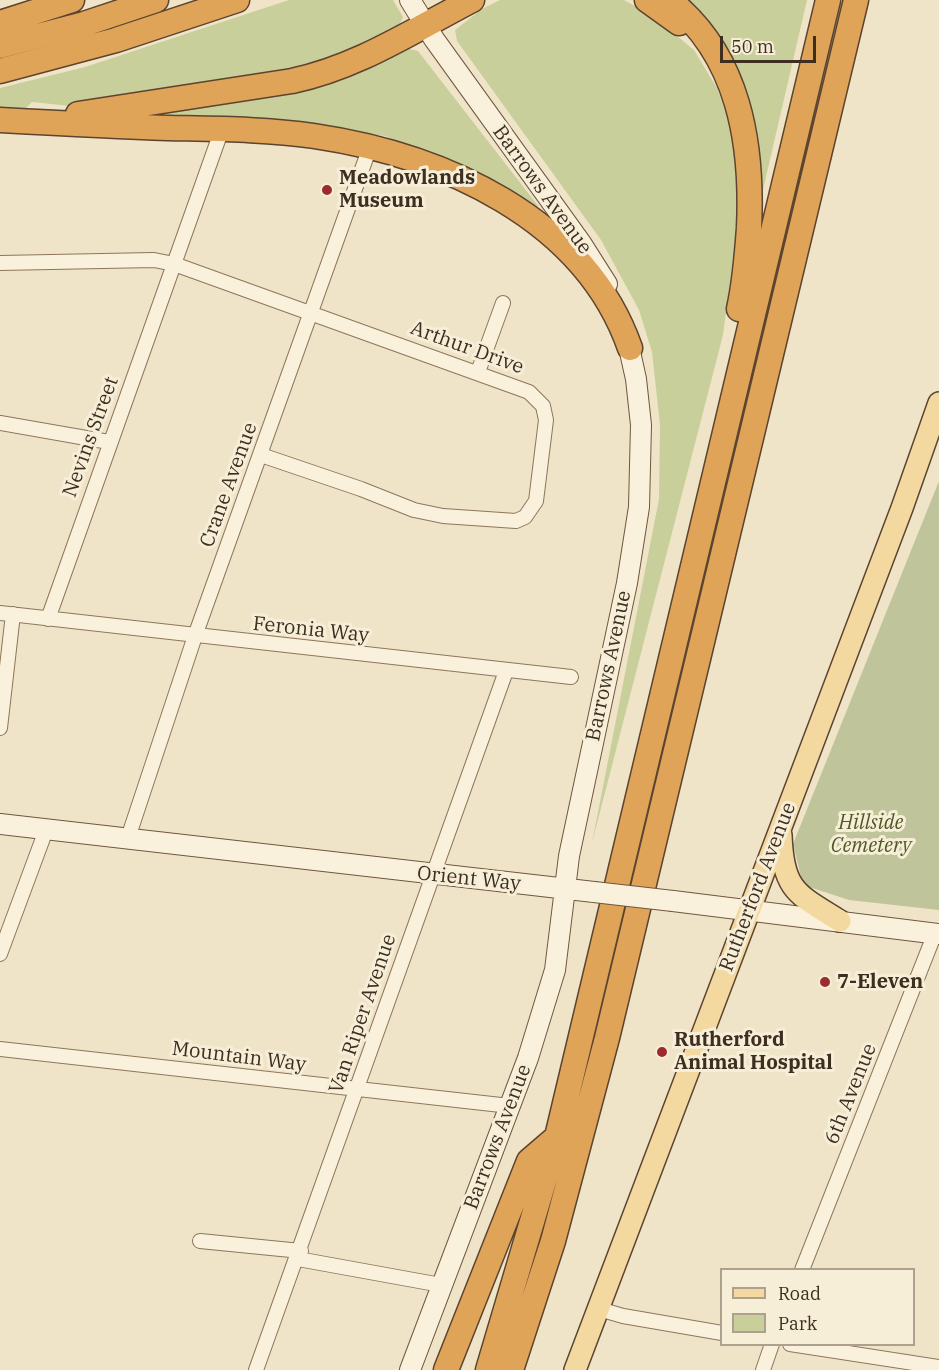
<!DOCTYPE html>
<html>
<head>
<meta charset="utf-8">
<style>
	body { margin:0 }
	#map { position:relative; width:939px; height:1370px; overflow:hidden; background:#f0e4c8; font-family:"IBM Plex Serif",serif }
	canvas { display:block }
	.legend { position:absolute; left:720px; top:1268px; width:195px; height:78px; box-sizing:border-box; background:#f7eed8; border:2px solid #ada18e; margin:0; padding:8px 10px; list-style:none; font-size:18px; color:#3d2e20 }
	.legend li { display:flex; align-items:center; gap:12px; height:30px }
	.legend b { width:30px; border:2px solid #ada18e }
	.scale { position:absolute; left:720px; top:36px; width:96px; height:27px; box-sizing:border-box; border:3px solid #3d2e20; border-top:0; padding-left:8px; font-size:18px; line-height:21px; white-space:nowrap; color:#3d2e20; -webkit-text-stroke:4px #f7eed8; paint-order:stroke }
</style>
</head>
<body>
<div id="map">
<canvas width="939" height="1370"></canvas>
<ul class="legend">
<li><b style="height:8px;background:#f3d9a0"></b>Road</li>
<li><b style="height:16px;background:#c9cf9b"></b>Park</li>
</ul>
<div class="scale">50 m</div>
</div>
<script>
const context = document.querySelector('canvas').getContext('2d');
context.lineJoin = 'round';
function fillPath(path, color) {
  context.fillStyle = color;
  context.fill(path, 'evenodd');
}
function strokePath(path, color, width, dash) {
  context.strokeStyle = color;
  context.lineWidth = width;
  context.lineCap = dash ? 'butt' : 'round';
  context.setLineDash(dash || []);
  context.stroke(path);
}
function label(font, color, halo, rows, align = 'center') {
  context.font = font + ' "IBM Plex Serif",serif';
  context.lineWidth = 6;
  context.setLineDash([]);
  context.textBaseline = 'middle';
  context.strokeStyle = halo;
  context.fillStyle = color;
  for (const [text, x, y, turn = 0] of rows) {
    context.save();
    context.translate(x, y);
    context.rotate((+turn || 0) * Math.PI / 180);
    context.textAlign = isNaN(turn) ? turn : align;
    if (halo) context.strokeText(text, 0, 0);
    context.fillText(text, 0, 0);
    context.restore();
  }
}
const green = new Path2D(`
	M289 0H393L403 17 396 33 332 61 193 87 70 106 32 102 23 111 0 110V88L85 67Z
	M500 0H624L654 17 694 50 717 88 739 147 742 235 734 250 723 335 592 843 659 499 660 425 652 352 639 310 601 240 457 41 455 30 482 9Z
	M680 0H807L759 207 757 147 733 59 690 8Z
	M406 48 418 51 539 207 385 136 301 125 144 116 287 90Z`);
const cemetery = new Path2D(`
	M939 481V910L849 900 803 885 793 844Z`);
const street = new Path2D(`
	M0 263 154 260 174 264 529 392 543 406 546 420 536 501 525 517 516 521 443 516 414 510 361 489 261 455
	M478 372 503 303
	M0 423 109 442
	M0 613 571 677
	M48 619 222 129
	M0 728 13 614
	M128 838 195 636 370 147
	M0 954 46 830
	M0 1049 510 1106
	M200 1241 301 1251
	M298 1259 441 1285
	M802 1270 935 933
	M599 1309 623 1316 722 1333
	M790 1344 939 1367
	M256 1370 506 671
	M763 1370 772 1344`);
const secondary = new Path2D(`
	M410 0 434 39 581 243 607 284
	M0 824 594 892
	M673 901 939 934
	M410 1370 528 1058 555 970 569 856 627 583 639 507 641 425 636 379 626 334`);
const primary = new Path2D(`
	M781 835C783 891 797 894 840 921
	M575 1370 902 508 939 403`);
const highway = new Path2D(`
	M647 0 679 23
	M669 0C739 55 753 143 749 228 747 255 745 282 739 309
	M0 23 72 0
	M0 46 84 24 156 0
	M0 71 116 40 237 0
	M78 114 292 81C358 67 412 31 472 0
	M0 120C56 123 112 126 168 128 217 129 266 129 314 136 442 155 584 217 630 348
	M446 1370 529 1161 557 1137
	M488 1370 557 1137 828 0
	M511 1370 553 1241 607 1038 856 0`);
const secondaryBridge = new Path2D(`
	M594 892 673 901`);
const markers = [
	[327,190,6,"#9e2a2b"],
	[825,982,6,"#9e2a2b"],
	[662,1052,6,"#9e2a2b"]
];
const poiNames = [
	["Meadowlands",339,178],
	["Museum",339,201],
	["7-Eleven",837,982],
	["Rutherford",674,1040],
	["Animal Hospital",674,1063]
];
const streetNames = [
	["Barrows Avenue",542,190,54],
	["Arthur Drive",467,348,20],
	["Nevins Street",91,437,-70],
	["Crane Avenue",229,485,-70],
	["Feronia Way",311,630,6],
	["Barrows Avenue",609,666,-78],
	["Orient Way",469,879,6],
	["Rutherford Avenue",758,887,-69],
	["Van Riper Avenue",363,1014,-71],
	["Mountain Way",239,1057,7],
	["6th Avenue",851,1094,-68],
	["Barrows Avenue",498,1137,-69]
];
const parkNames = [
	["Hillside",871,823],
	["Cemetery",871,846]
];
fillPath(green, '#c9cf9b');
fillPath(cemetery, '#bfc49a');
strokePath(street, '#8d765c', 16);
strokePath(secondary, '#6f573f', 22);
strokePath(primary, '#5b4430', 24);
strokePath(highway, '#5b4430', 27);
strokePath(street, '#faf1dc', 14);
strokePath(secondary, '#faf1dc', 20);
strokePath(primary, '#f3d9a0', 21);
strokePath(highway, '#e0a458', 24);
strokePath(secondaryBridge, '#6f573f', 22, []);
strokePath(secondaryBridge, '#faf1dc', 20);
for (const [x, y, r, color] of markers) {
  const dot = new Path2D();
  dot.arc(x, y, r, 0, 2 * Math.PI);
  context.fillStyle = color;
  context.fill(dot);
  strokePath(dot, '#f7eed8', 2);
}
label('bold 20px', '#3d2e20', '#f7eed8', poiNames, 'left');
label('20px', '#3d2e20', '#f7eed8', streetNames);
label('italic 20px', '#4d5a26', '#f7eed8', parkNames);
</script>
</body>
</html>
